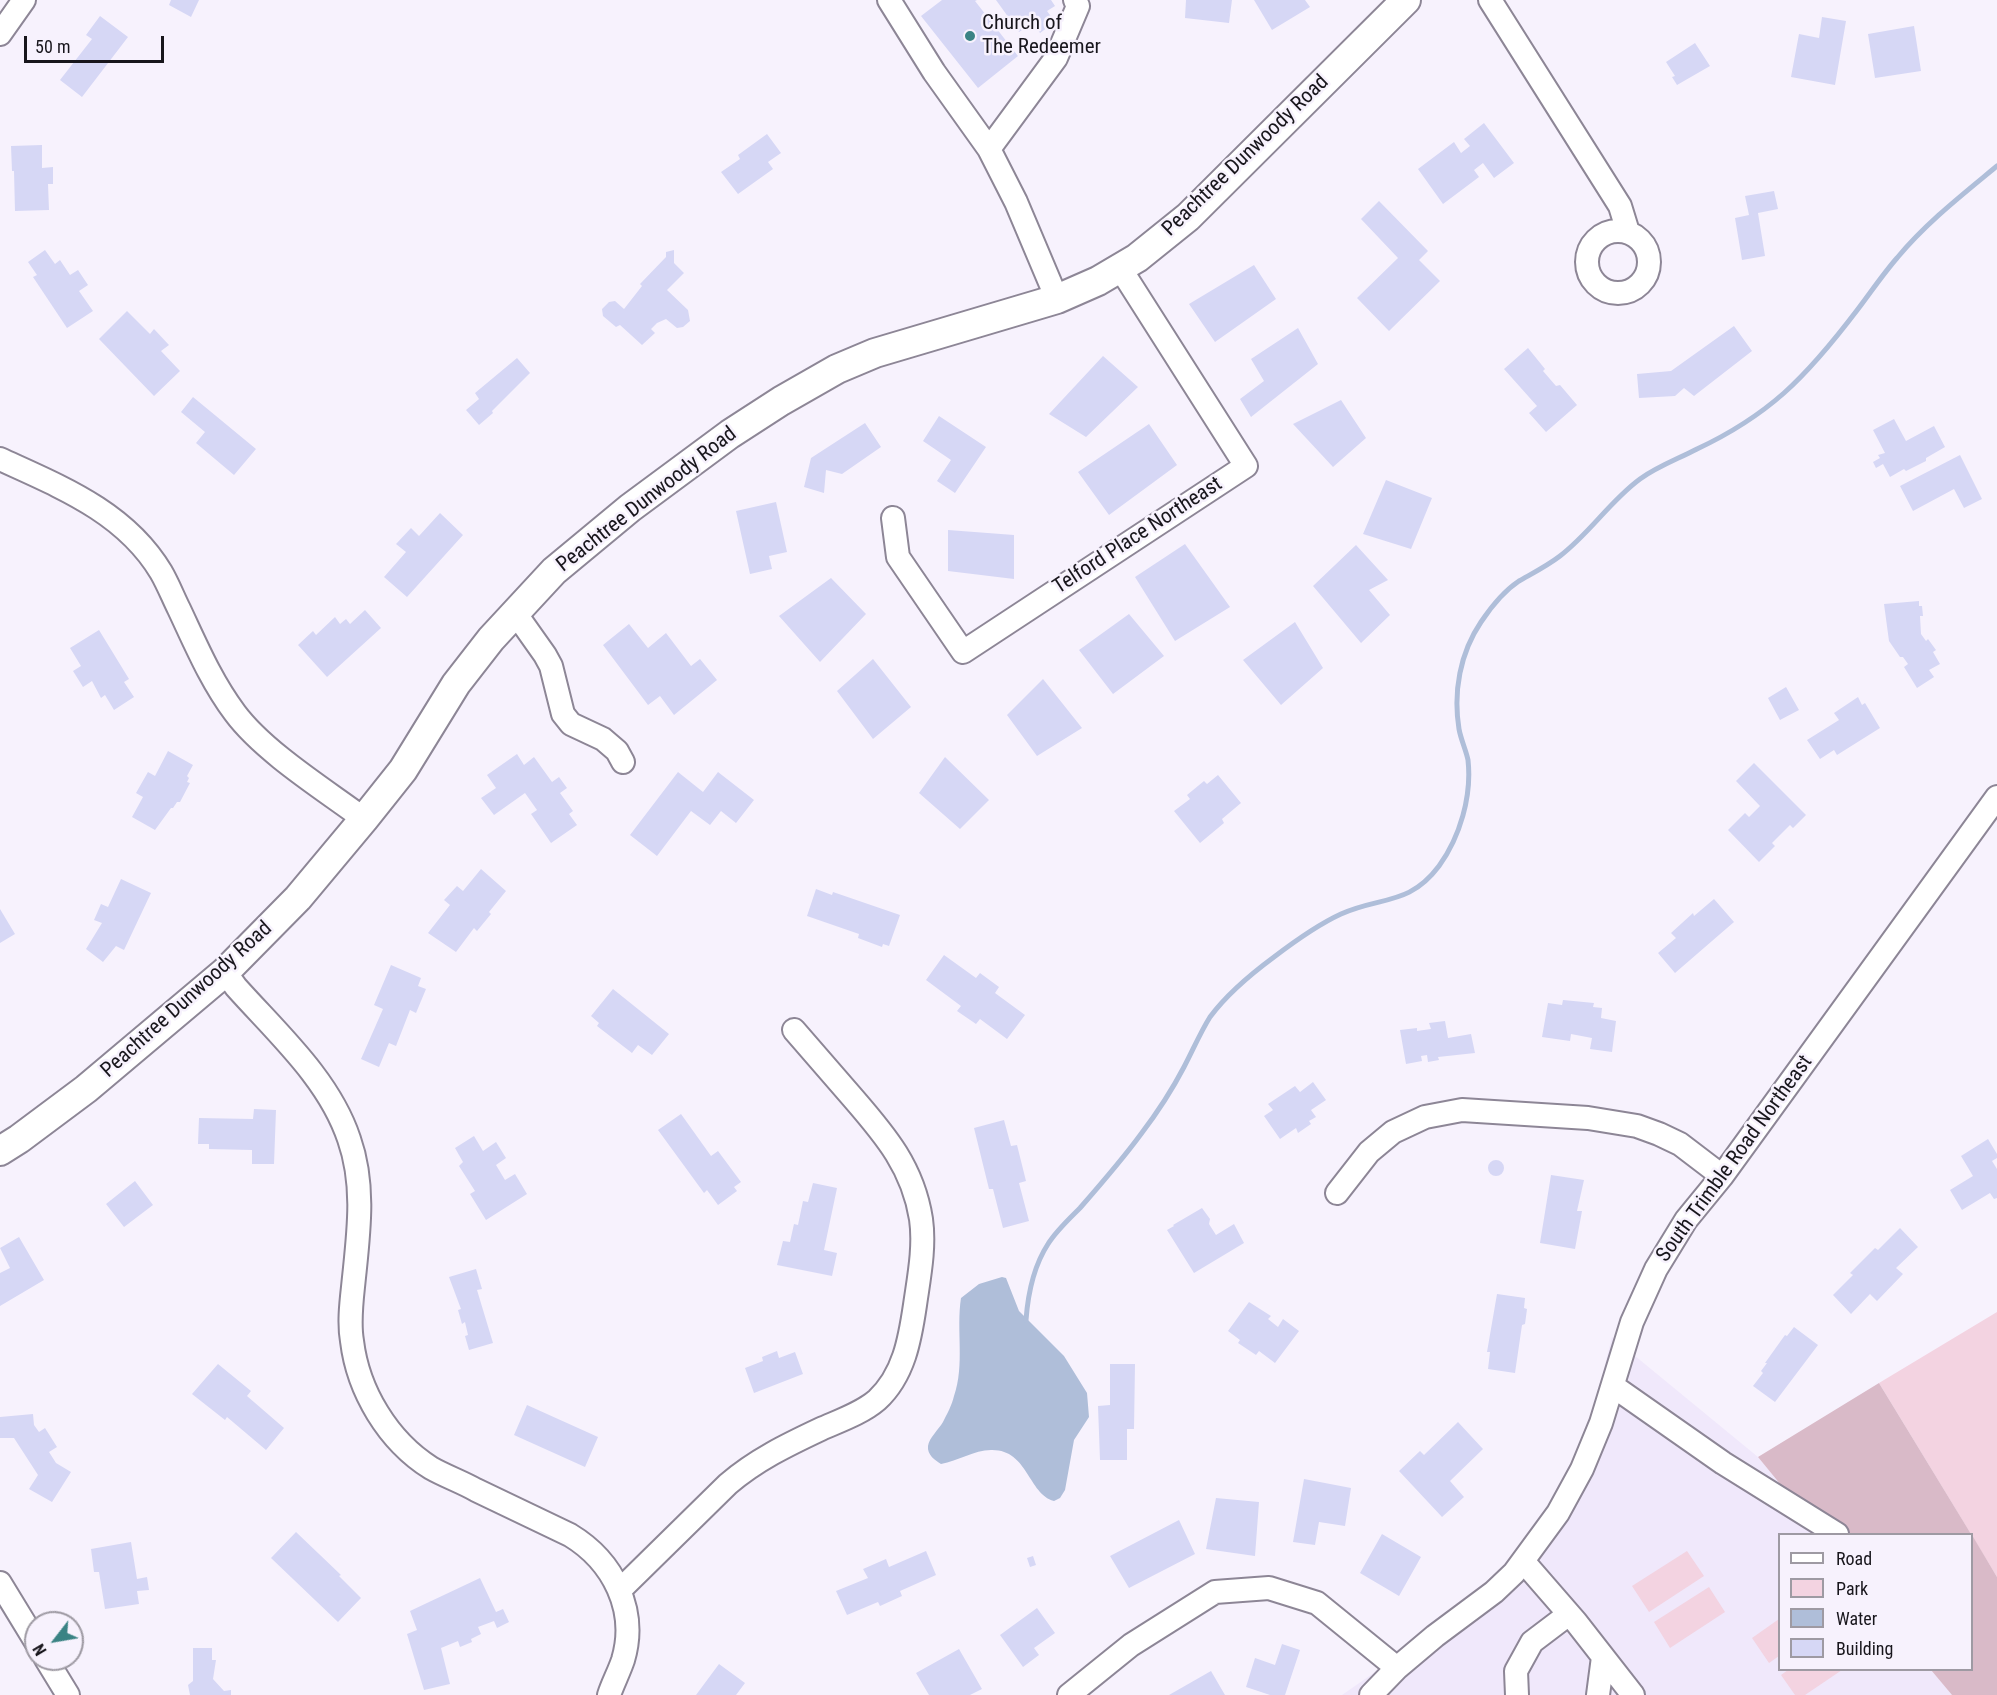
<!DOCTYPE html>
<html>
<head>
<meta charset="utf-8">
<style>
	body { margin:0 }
	#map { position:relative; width:1997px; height:1695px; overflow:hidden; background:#f7f2fd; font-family:"Roboto Condensed",sans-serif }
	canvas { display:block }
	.legend { position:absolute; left:1778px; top:1533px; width:195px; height:138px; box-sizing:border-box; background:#f7f2fd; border:2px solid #9e9aa3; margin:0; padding:8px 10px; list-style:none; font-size:18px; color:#18161c }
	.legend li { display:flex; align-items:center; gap:12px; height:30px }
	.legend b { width:30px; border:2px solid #9e9aa3 }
	.north { position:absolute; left:24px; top:1611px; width:60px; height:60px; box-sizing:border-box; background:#f7f2fd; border:2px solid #9e9aa3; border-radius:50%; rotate:239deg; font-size:16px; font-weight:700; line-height:24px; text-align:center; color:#18161c }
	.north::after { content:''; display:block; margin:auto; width:21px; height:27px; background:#3a8384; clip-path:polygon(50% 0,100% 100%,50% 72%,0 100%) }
	.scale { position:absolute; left:24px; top:36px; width:140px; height:27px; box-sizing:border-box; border:3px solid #18161c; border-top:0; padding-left:8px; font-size:18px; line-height:21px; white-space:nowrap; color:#18161c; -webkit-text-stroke:4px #f7f2fd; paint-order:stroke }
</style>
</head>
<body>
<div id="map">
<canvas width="1997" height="1695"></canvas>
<ul class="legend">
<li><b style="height:8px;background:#fff"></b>Road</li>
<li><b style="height:16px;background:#f3d3e1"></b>Park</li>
<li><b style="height:16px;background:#afbed9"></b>Water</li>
<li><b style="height:16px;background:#d6d7f5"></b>Building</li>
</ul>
<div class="north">N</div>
<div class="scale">50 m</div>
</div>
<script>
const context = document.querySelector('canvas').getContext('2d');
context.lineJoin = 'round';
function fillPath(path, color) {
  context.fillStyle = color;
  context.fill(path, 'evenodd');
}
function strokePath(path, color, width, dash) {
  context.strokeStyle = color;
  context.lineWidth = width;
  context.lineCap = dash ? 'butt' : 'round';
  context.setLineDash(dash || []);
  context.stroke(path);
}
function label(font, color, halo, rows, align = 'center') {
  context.font = font + ' "Roboto Condensed",sans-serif';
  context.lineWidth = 5;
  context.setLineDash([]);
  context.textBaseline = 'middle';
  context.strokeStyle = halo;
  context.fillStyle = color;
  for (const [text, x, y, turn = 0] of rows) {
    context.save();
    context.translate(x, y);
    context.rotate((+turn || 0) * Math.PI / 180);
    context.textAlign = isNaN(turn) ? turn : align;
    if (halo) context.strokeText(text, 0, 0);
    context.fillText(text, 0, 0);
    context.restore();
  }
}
const built = new Path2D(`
	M1612 1337 1758 1457 1821 1534H1780V1670H1931L1952 1695H1342L1477 1601 1572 1495Z`);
const green = new Path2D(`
	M1997 1312V1577L1879 1383Z
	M1687 1551 1704 1576 1649 1612 1632 1586Z
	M1709 1587 1725 1612 1670 1648 1654 1622Z
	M1779 1619V1656L1769 1663 1752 1638Z
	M1788 1670H1842L1805 1695H1795L1781 1675Z`);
const forest = new Path2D(`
	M1879 1383 1971 1534H1821L1758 1457Z
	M1972 1535 1997 1577V1695H1952L1931 1670H1972Z`);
const water = new Path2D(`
	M1002 1277 1006 1278 1019 1311 1064 1356 1087 1393 1089 1417 1074 1440 1065 1490 1060 1498 1054 1501C1028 1494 1028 1449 991 1450 974 1450 958 1461 941 1464 935 1460 927 1455 928 1446 929 1438 939 1429 943 1422 947 1414 952 1405 954 1396 965 1365 956 1330 961 1298L979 1284Z`);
const stream = new Path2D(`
	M1026 1320C1028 1293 1033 1267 1048 1244 1056 1231 1069 1219 1080 1208 1101 1184 1122 1160 1141 1134 1157 1113 1172 1090 1184 1067 1193 1050 1200 1033 1210 1017 1227 994 1251 974 1274 957 1295 941 1317 925 1341 914 1381 896 1409 906 1439 866 1460 837 1472 796 1468 760 1466 750 1461 740 1459 729 1453 692 1460 653 1481 622 1491 607 1504 591 1519 581 1533 573 1547 566 1560 556 1590 533 1610 501 1640 479 1658 466 1678 459 1697 449 1729 434 1758 416 1784 393 1812 368 1836 338 1858 309 1871 292 1883 274 1897 258 1926 223 1962 195 1997 166`);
const building = new Path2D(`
	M171 0H199L191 17 169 5Z
	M942 0H977L975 1 1018 56 978 88 921 16Z
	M996 0H1051L1055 6 1047 11 1055 22 1040 33 1033 23 1019 32Z
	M1186 0H1232L1229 23 1185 18Z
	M1254 0H1305L1310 7 1272 30Z
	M100 16 128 37 82 97 60 80 92 39 86 35Z
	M1822 17 1846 21 1835 85 1791 77 1799 34 1819 38Z
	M1914 26 1921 71 1875 78 1868 34Z
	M1695 43 1710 66 1677 85 1672 77 1675 76 1666 62Z
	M1484 123 1514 163 1494 178 1483 163 1474 170 1479 177 1443 204 1418 169 1454 142 1461 153 1470 146 1464 139Z
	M767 134 781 153 768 162 773 169 738 194 721 172 740 159 738 155Z
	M42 145V168L53 167V184H48L49 210 15 211 14 171H12L11 146Z
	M1774 191 1778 209 1758 213 1765 256 1742 260 1735 218 1749 215 1745 196Z
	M1379 201 1428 251 1419 260 1440 281 1389 331 1357 298 1398 258 1361 219Z
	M45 250 55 264 60 260 70 275 78 270 88 285 79 291 93 311 67 328 33 277 37 275 28 262Z
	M674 250V263L684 273 667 290 688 310 690 321 683 327 677 328 666 319 657 323 651 329 655 333 642 345 620 325 616 327 603 316 602 309 609 302 615 301 624 309 642 286 640 284 666 257V252Z
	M1254 265 1276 299 1215 342 1189 304Z
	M127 311 150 334 154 329 169 345 161 351 180 371 154 396 99 339Z
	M1734 326 1752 351 1694 396 1684 388 1675 396 1639 398 1637 374 1671 371Z
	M1298 328 1318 364 1251 417 1240 399 1264 381 1251 359Z
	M1528 348 1545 369 1543 371 1556 386 1560 385 1577 405 1546 432 1529 413 1537 406 1504 369Z
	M1103 356 1138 387 1086 437 1049 414Z
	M517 358 530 373 492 411 493 413 479 425 466 410 479 399 475 393Z
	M193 397 256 449 234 475 196 443 205 432 181 412Z
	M1341 400 1366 438 1333 467 1293 424Z
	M939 416 986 447 955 493 937 481 951 460 923 441Z
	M1894 419 1906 441 1934 426 1945 447 1926 458V461L1906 471 1904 469 1890 477 1883 464 1876 468 1873 462 1880 458 1878 455 1885 453 1873 430Z
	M865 423 881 447 842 474 826 470 824 493 804 487 811 458Z
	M1149 424 1177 465 1109 515 1078 472Z
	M1960 455 1982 499 1964 508 1954 489 1913 511 1900 486Z
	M1386 480 1432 498 1411 549 1363 534Z
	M776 502 787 552 769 556 772 569 750 574 736 511Z
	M440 513 463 535 407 597 384 577 406 552 396 544 411 528 419 536Z
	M948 530 1014 535V579L948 571Z
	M1185 544 1230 607 1175 641 1135 577Z
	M1356 545 1388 580 1369 590 1390 615 1361 643 1313 586Z
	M831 578 866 614 820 662 779 616Z
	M1919 601V606H1922L1923 616H1920L1921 634 1926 641 1928 639 1936 650 1933 652 1940 664 1929 670 1934 677 1917 688 1904 667 1908 664 1903 657H1900L1889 641 1884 604Z
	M365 610 381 628 327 677 298 645 313 631 316 635 335 617 340 624 346 619 350 624Z
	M1129 614 1164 656 1113 694 1079 650Z
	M1295 622 1323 668 1281 705 1243 660Z
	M629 624 648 648 666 633 691 666 700 659 717 680 674 715 660 696 648 705 603 645Z
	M99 630 129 679 124 682 134 697 114 710 105 695 101 698 92 681 83 687 73 671 81 666 70 648Z
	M873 659 911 707 873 739 837 691Z
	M1043 679 1082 728 1037 756 1007 715Z
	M1786 687 1799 710 1780 720 1768 698Z
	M1858 697 1862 705 1865 703 1880 728 1837 755 1834 750 1820 759 1807 740 1839 720 1834 713Z
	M168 751 193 765 187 776 189 778 187 782 190 783 180 802H177L173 808H171L155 830 132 817 143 797 136 793 148 772 155 776Z
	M517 754 524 765 534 757 552 782 559 777 567 788 560 793 573 811 569 814 577 825 551 843 531 814 537 810 525 793 494 815 481 798 496 788 487 775Z
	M945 757 989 800 960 829 919 793Z
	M1754 763 1806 815 1793 828 1790 825 1772 843 1775 846 1759 862 1728 830 1745 813 1749 817 1760 806 1736 781Z
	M678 772 703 792 718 772 754 800 736 823 721 811 710 825 691 811 657 856 630 835Z
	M1218 775 1241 803 1222 819 1224 823 1200 843 1174 811 1190 799 1187 795 1204 781 1207 784Z
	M481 869 506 891 489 912 491 914 477 931 474 928 456 952 428 933 450 905 444 900 457 886 463 891Z
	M121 879 151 893 124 950 116 946 103 962 86 949 102 923 94 920 101 904 108 907Z
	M816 889 832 895 833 892 900 915 889 946 883 944 882 947 858 938 859 934 807 916Z
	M1714 899 1734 922 1675 973 1658 953 1676 938 1671 933 1693 913 1694 916Z
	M0 909 15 934 0 943Z
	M944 955 976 978 980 973 999 987 995 993 1025 1015 1007 1039 980 1019 976 1024 957 1011 961 1006 926 980Z
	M391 965 421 978 418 986 426 989 416 1013 410 1010 396 1046 389 1043 379 1067 361 1059 383 1009 374 1005Z
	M613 989 669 1034 652 1055 638 1045 632 1053 597 1026 599 1023 591 1016Z
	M1563 1000 1594 1003 1593 1007 1602 1008 1601 1018 1616 1021 1612 1052 1590 1049 1592 1038 1571 1034 1570 1041 1542 1037 1548 1003 1562 1005Z
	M1445 1021 1448 1038 1471 1034 1475 1053 1438 1057 1439 1060 1428 1062 1427 1055 1421 1056 1422 1061 1406 1064 1400 1030 1417 1028V1031L1431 1029 1429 1023Z
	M1313 1082 1326 1100 1311 1110 1316 1117 1309 1121 1311 1124 1298 1133 1296 1128 1280 1139 1264 1116 1273 1110 1268 1104 1295 1086 1300 1092Z
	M254 1109 276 1110 274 1164H252V1150L209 1149V1144H198L199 1118 253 1119Z
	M681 1114 711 1156 718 1151 741 1182 734 1187 737 1191 718 1205 707 1190 704 1193 658 1130Z
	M1004 1120 1011 1146 1017 1145 1026 1181 1019 1183 1029 1221 1003 1228 993 1189H989L974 1128Z
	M474 1136 483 1151 496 1142 506 1158 496 1165 505 1180 515 1174 527 1194 486 1220 470 1194 475 1191 459 1166 463 1162 455 1148Z
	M1988 1139 1997 1154V1158L1992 1161 1997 1169V1198L1994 1199 1990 1193 1962 1210 1950 1190 1973 1176 1961 1156Z
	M1488 1168a8 8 0 1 1 16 0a8 8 0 1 1-16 0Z
	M1551 1175 1584 1180 1577 1211H1582L1575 1249 1540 1243Z
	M135 1181 153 1205 124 1227 106 1204Z
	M813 1183 837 1188 824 1250 837 1253 832 1276 777 1265 783 1241 790 1242 794 1224 798 1225 803 1201 808 1202Z
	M1202 1208 1210 1219 1209 1224 1216 1235 1234 1224 1244 1243 1194 1273 1167 1230 1174 1226 1173 1225Z
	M1900 1228 1918 1247 1896 1268 1903 1274 1877 1301 1870 1294 1851 1314 1833 1295 1853 1275 1850 1273 1875 1248 1878 1250Z
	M19 1237 44 1280 0 1306V1273L10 1268 0 1248Z
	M476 1269 482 1289 477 1290 493 1343 469 1350 465 1336 468 1335 465 1322 462 1324 458 1310 461 1309 449 1277Z
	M1497 1294 1525 1298 1524 1308 1527 1309 1525 1324 1522 1325 1515 1373 1488 1369 1490 1352H1487Z
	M1249 1302 1271 1316 1268 1319 1278 1327 1283 1319 1299 1331 1275 1363 1259 1351 1256 1355 1238 1343 1240 1340 1228 1331Z
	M1794 1327 1818 1345 1775 1402 1753 1386 1763 1373 1761 1371 1767 1363H1765L1785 1335 1787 1336Z
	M777 1351 779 1358 795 1352 803 1374 754 1393 745 1368 763 1361 762 1357Z
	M218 1364 251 1391 247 1396 284 1428 266 1450 227 1417 225 1420 192 1394Z
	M1110 1364H1135L1134 1429H1127V1460H1100L1098 1406 1110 1405Z
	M527 1405 598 1437 585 1467 514 1435Z
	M33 1414 34 1425 39 1432 45 1428 57 1447 49 1452 56 1463 71 1472 52 1502 29 1489 38 1475 14 1438H0V1417Z
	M1458 1422 1483 1449 1450 1481 1464 1497 1442 1517 1399 1471 1420 1451 1424 1455Z
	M1304 1479 1351 1488 1345 1526 1319 1522 1315 1545 1293 1542Z
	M1216 1498 1259 1502 1255 1556 1206 1549Z
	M1179 1520 1195 1554 1129 1588 1110 1556Z
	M296 1532 341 1575 339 1576 361 1598 338 1622 271 1558Z
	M1382 1534 1421 1557 1399 1596 1360 1573Z
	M131 1542 137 1579 147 1577 149 1590 137 1591 139 1604 105 1609 99 1572H94L91 1549Z
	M926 1551 936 1575 900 1591 902 1596 880 1606 878 1602 847 1615 836 1591 868 1578 863 1569 886 1559 889 1567Z
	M1033 1556 1036 1565 1030 1567 1027 1558Z
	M480 1578 496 1612 503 1609 509 1622 497 1628 494 1621 478 1627 481 1634 471 1639 472 1642 460 1647 458 1641 441 1648 450 1684 424 1690 407 1634 417 1630 410 1611Z
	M1037 1608 1055 1633 1034 1648 1039 1655 1023 1667 1000 1635Z
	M1282 1644 1300 1650 1285 1695H1270L1246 1687 1255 1658 1275 1665Z
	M193 1648H212V1660H216L213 1679 224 1691 231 1690V1695H190L188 1685 193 1681Z
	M959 1649 982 1689 970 1695H929L916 1673Z
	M719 1664 745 1683 736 1695H696Z
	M1211 1671 1225 1695H1169Z`);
const minor = new Path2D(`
	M889 0 934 72 989 149 1016 202 1057 299
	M1490 0 1620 206 1628 232
	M0 34 24 0
	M989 149 1056 58 1078 6 1075 0
	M1587 262a31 31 0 1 1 62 0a31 31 0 1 1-62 0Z
	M0 459C61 487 125 512 161 572 168 584 173 597 179 609 196 645 211 681 235 713 264 752 325 790 364 819
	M893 518 898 557 963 652 1246 466 1120 268
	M516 614 545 655 551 666 563 714 571 724 603 739 617 751 623 762
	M225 972 236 987C277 1033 329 1079 349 1139 366 1187 358 1237 353 1287 351 1305 349 1324 352 1341 358 1391 388 1441 431 1468 445 1476 462 1482 476 1490 508 1505 539 1520 570 1535 613 1561 638 1610 623 1660 619 1672 613 1683 609 1695
	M1337 1193 1369 1152 1393 1132 1425 1117 1462 1110 1588 1118 1637 1126 1659 1134 1680 1144 1722 1176
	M1613 1386 1723 1463 1837 1534
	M1523 1561 1576 1622 1633 1695
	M0 1583 36 1642
	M620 1590 728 1484C756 1460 787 1445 821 1429 839 1421 862 1413 877 1400 904 1375 910 1339 915 1305 919 1277 925 1247 921 1219 913 1168 886 1136 853 1098 833 1075 814 1053 794 1030
	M46 1659 68 1695
	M1069 1695 1131 1645 1215 1592 1269 1588 1317 1603 1397 1668
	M1371 1695 1397 1668 1435 1636 1494 1592 1514 1573 1558 1513 1582 1469 1601 1423 1632 1322 1656 1269 1686 1220 1722 1176 1997 797
	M1517 1695 1516 1671 1532 1642 1569 1614
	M1598 1695 1603 1657`);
const major = new Path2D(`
	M0 1151 19 1139 86 1089 225 972 298 898 364 819 403 770 456 684 491 639 554 571 630 508 730 434 781 401 837 369 875 353 1057 299 1098 281 1137 258 1188 217 1406 0`);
const markers = [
	[970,36,6,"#3a8384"]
];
const poiNames = [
	["Church of",982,24],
	["The Redeemer",982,48]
];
const streetNames = [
	["Peachtree Dunwoody Road",1246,156,-44],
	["Peachtree Dunwoody Road",647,500,-38],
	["Telford Place Northeast",1138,536,-33],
	["Peachtree Dunwoody Road",187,1000,-42],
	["South Trimble Road Northeast",1735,1159,-54]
];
fillPath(built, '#f0e8fb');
fillPath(green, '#f3d3e1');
fillPath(forest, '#d9bac8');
fillPath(water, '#afbed9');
strokePath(stream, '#afbed9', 5);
fillPath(building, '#d6d7f5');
strokePath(minor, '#8d8696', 26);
strokePath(major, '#8d8696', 32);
strokePath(minor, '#fff', 22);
strokePath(major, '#fff', 28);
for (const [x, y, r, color] of markers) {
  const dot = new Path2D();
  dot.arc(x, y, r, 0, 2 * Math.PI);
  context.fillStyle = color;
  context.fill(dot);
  strokePath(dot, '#f7f2fd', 2);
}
label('21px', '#18161c', '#f7f2fd', poiNames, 'left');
label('21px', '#18161c', '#f7f2fd', streetNames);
</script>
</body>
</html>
